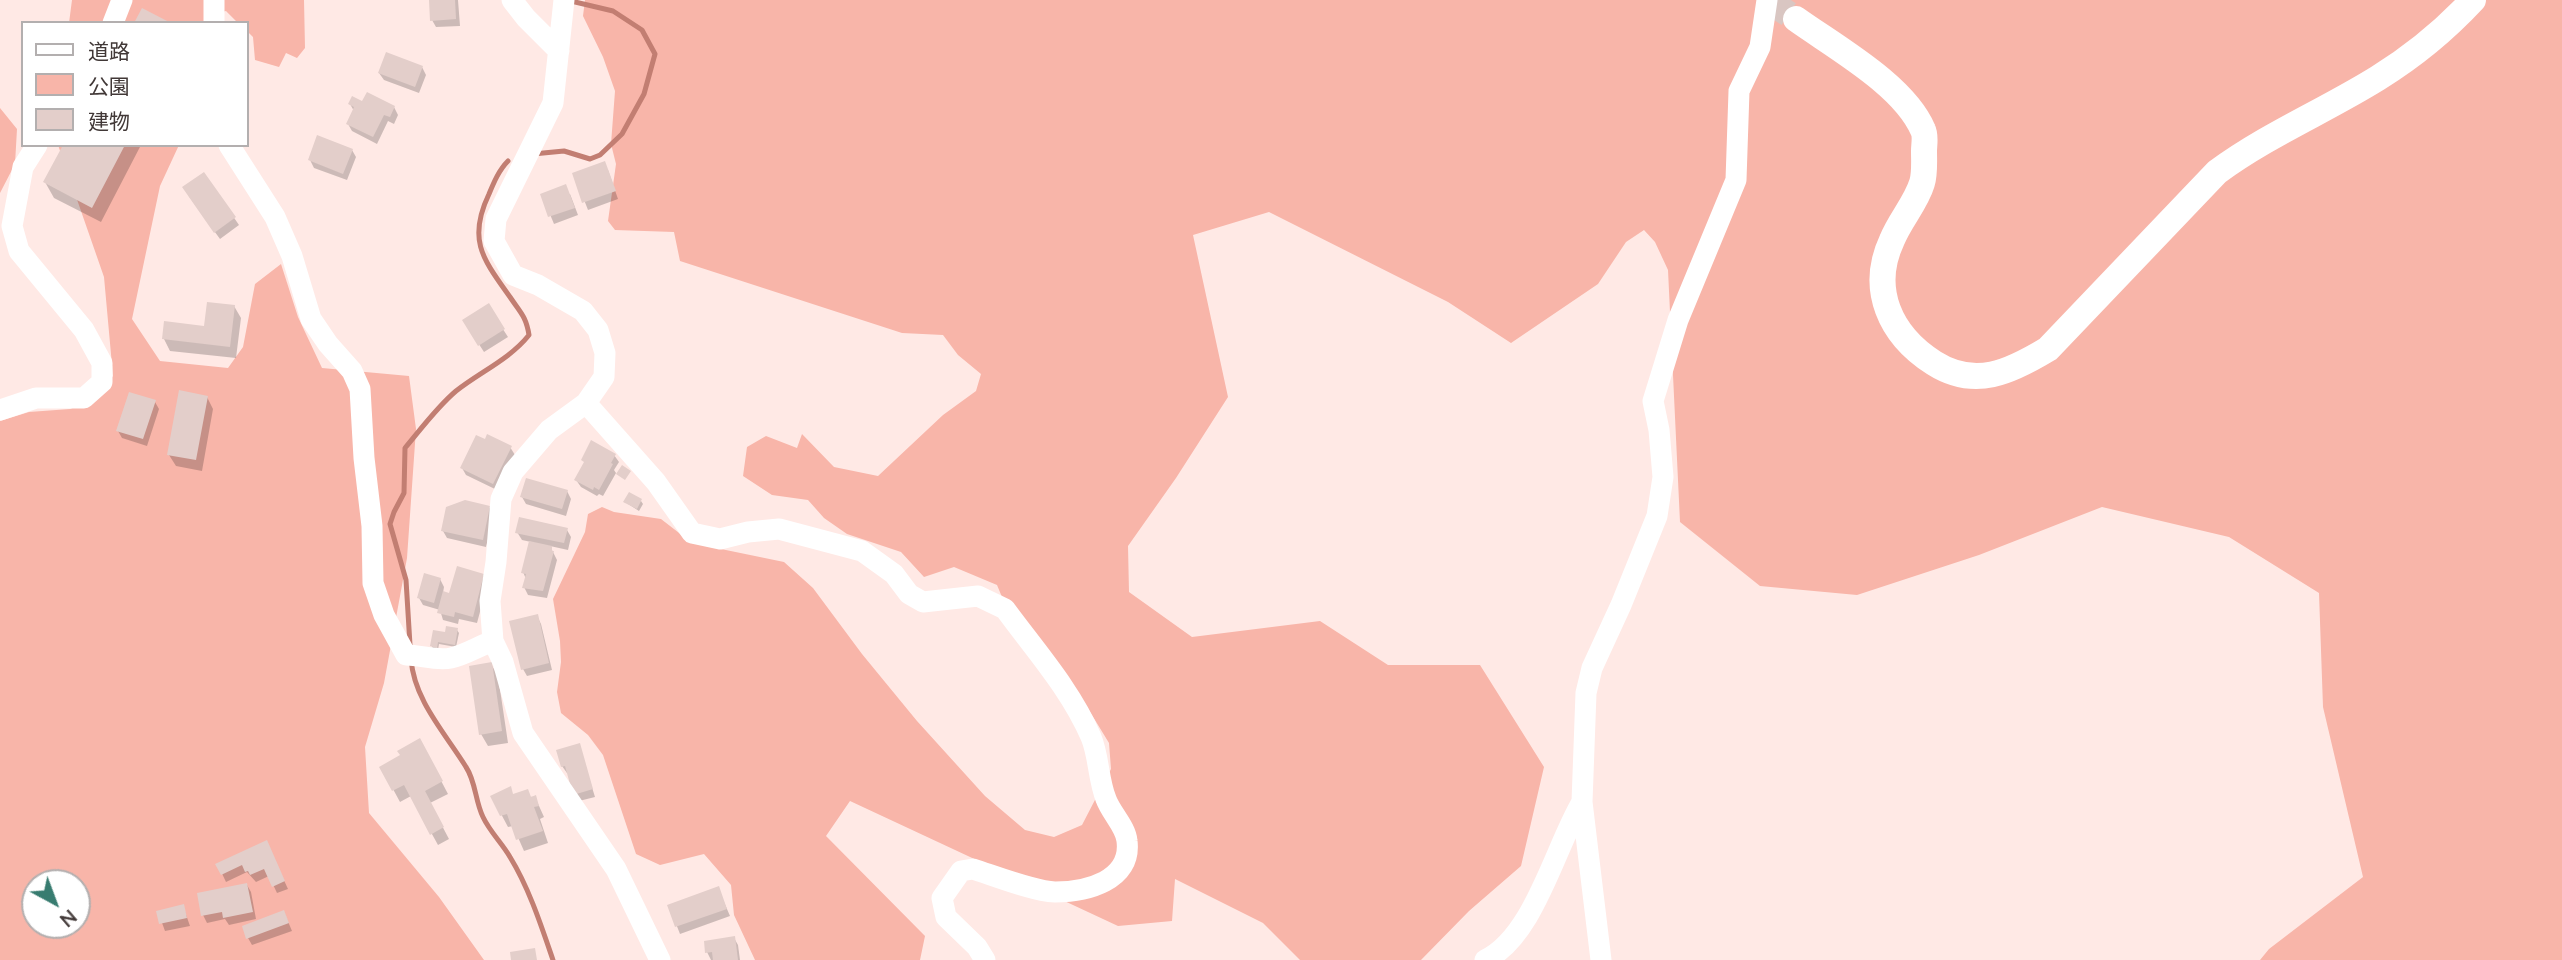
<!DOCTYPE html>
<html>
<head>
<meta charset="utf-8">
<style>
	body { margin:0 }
	#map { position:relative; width:2562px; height:960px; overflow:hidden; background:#ffe9e5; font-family:Lato,"Noto Sans JP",sans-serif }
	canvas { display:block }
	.legend { position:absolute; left:21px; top:21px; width:228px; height:126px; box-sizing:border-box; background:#fff; border:2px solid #b3afaf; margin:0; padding:9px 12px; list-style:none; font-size:21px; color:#413837 }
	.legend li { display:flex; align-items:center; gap:14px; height:35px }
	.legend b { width:35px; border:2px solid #b3afaf }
	.north { position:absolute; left:21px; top:869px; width:70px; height:70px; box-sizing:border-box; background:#fff; border:2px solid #b3afaf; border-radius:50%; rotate:139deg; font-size:19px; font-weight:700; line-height:28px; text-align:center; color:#413837 }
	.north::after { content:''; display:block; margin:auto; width:24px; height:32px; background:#387c70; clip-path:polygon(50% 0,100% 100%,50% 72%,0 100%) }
</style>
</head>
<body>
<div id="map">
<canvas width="2562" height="960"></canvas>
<ul class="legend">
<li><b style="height:9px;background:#fff"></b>道路</li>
<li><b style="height:19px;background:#f8b5a9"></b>公園</li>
<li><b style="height:19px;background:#e3ceca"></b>建物</li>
</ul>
<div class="north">N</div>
</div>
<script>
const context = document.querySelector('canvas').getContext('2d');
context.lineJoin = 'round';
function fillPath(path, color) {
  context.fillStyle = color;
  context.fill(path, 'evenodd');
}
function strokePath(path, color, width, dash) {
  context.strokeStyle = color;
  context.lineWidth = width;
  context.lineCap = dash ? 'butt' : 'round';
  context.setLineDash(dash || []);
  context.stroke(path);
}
const green = new Path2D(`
	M72 0H304L305 48 297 58 286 53 279 67 255 60 253 37 247 31V23H238L226 11 205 16 204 23H69Z
	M585 0H2562V960H2260L2269 949 2363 877 2323 707 2319 593 2229 537 2102 507 1979 555 1857 595 1760 586 1680 522 1668 270 1655 242 1644 230 1626 242 1598 284 1511 343 1448 302 1269 212 1193 235 1228 397 1176 478 1128 546 1129 592 1192 637 1320 621 1388 665H1480L1544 767 1521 866 1469 911 1421 960H1300L1263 923 1175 879 1172 921 1118 926 850 801 826 836 925 936 920 960H755L734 915 731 885 704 854 660 865 636 854 603 755 588 735 561 713 557 692 561 662 560 641 553 599 585 532 588 514 602 507 614 512 661 519 692 543 784 562 813 588 862 654 917 721 985 796 1025 830 1054 837 1082 825 1111 769 1109 743 1084 702 1002 597 997 585 954 567 924 577 901 552 847 534 824 518 808 500 772 495 743 476 747 447 766 436 797 448 802 434 834 467 878 476 943 415 976 391 981 374 958 355 943 335 902 333 680 261 674 232 615 230 608 221 616 164 611 144 615 91 603 57 583 16Z
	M0 108 17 129 15 164 0 193Z
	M58 145H179L160 186 132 319 160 361 228 368 243 347 255 284 281 264 298 317 322 368 409 376 416 429 407 558 384 683 365 747 369 813 439 897 484 960H0V421L29 412 70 409 96 399 113 376 104 277ZM35 883H77V925H35Z`);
const shadow = new Path2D(`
	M430 0H458L460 26 436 27 432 20Z
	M422 67 426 75 419 93 384 80 379 73Z
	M363 103 394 107 398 115 394 124 388 121 377 144 352 131 348 124 354 111 350 104Z
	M65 145H141L101 222 54 198 45 182Z
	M352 150 356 157 347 180 314 168 310 160Z
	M608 170 618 199 588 210 574 174Z
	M204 174 239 225 220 239 188 195Z
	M570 194 578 215 554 224 542 195Z
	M234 306 241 318 236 358 170 351 164 339 206 328Z
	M488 306 508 337 484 352 464 321Z
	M207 397 213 409 202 471 176 466 169 455Z
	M155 402 159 409 147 446 122 438 118 431Z
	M510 447 515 455 497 490 466 475 462 468Z
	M614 455 619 462 614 470 616 473 603 496 599 494 597 496 581 487 576 480Z
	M567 491 571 499 566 516 526 504 522 497Z
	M641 501 643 504 639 511 625 502Z
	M489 507 494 515 486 547 447 538 443 531Z
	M567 530 571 537 568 550 550 546 557 560 547 598 528 595 524 587 526 579 523 572 531 542 522 540 517 532Z
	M483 575 488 582 477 623 459 619 458 624 443 620 440 610 423 605 419 598 440 579 444 587 443 593 451 595Z
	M537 616 541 624 552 670 527 676 523 669Z
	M457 630 459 633 456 647 439 644 438 650 433 649 432 646 446 634Z
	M491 664 498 676 508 743 488 746 481 734Z
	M579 745 595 797 579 801 569 773H567L562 766Z
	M426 752 448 794 430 803 449 839 438 845 411 796 400 802 381 767Z
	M514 796 535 797 544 817 540 819 548 843 524 851 513 826 508 827 492 797Z
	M270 850 288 889 277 893 269 876 256 882 247 872 226 882 218 865Z
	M247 885 251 892 256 919 229 925 225 919 207 923 203 915Z
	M718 888 730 916 680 934 669 906Z
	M183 906 190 926 165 931 158 912Z
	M284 912 292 931 252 945 248 938Z
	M734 938 738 945 740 960H711L707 952Z`);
const stream = new Path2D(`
	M533 154 564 151 590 159 600 155 622 134 644 94 655 54 642 30 613 11 571 1
	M410 645 406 580 390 524 394 512 404 493 405 448C421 429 437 407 456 391 480 372 510 359 529 335 526 316 520 312 510 297 483 259 467 240 489 194 494 182 499 170 508 161
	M411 659C414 700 445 733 466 767 476 782 475 801 483 817 490 832 502 843 510 857 529 888 541 925 553 960`);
const building = new Path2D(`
	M429 0H455L456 19 430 21Z
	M142 8 171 23H134Z
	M386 52 423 66 415 87 378 73Z
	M367 92 395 106 390 117 384 115 373 137 346 124 354 107 348 104 352 96 362 101Z
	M317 135 353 149 343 174 308 160Z
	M63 145H125L92 208 43 182Z
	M605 161 616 191 582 203 572 173Z
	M204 172 236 217 214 233 182 187Z
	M566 184 575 208 548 217 540 194Z
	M207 302 235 305 230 347 162 339 164 321 204 326Z
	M489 303 505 329 478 346 462 320Z
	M179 390 208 396 196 460 167 455Z
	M129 392 156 400 143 439 116 431Z
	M487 434 512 446 493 484 460 468 476 435 485 439Z
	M591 440 616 454 611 463 613 464 599 490 594 487 593 490 574 480 584 462 581 460Z
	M622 465 631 471 625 480 616 474Z
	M526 478 568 490 562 509 520 497Z
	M629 492 642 499 637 509 623 502Z
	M465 500 490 506 483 540 441 531 446 507Z
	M519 517 568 528 564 543 515 533Z
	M529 541 552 546V551H554L543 591 522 588 526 574 521 573Z
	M457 566 484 574 473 617 455 612 454 617 437 613 443 591 449 593Z
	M424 573 441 578 434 603 417 598Z
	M538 614 549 663 521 670 509 621Z
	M446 626 458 628 455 645 438 642 437 648 430 646 433 630 445 632Z
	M492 662 502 731 479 735 469 666Z
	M420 738 443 781 425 791 444 827 430 835 404 785 392 791 379 767 400 755 397 751Z
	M580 743 593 789 573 795 565 766 561 767 556 750Z
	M511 786 513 794 528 789 531 797 536 795 539 806 534 807 543 831 516 840 507 814 500 816 490 796Z
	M267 840 285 881 272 887 264 869 250 875 248 871 245 872 242 865 221 875 215 864Z
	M247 883 253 912 223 918 222 912 201 916 197 893Z
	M719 886 727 909 675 927 667 905Z
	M184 904 187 918 159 924 156 911Z
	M284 910 289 923 246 939 242 926Z
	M735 936 738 960H713L712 952 705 953 704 941Z
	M535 948 537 960H511L510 952Z`);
const tertiaryTunnel = new Path2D(`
	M1767 0 1796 19`);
const minor = new Path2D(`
	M512 0 526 18 559 51
	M564 0 553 103 496 219 494 241 513 275 538 285 583 311 598 330 605 353 604 377 586 403 549 430 513 472 501 499 496 562 490 601 493 641 503 662 523 733 616 869 660 960
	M113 23 122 0
	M214 23V0
	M229 145 275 217 292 256 311 319 328 344 352 371 360 389 364 458 372 526 373 583 384 615 406 655C421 655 436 661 451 658 465 655 479 646 493 641
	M586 403 656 482 692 533 720 539 748 532 779 529 862 551 894 574 909 594 923 602 978 596 1005 609C1035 650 1071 690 1091 737 1099 756 1098 779 1106 799 1111 813 1126 827 1127 841 1132 881 1086 892 1055 892 1033 891 995 876 973 869L961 871 942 898 946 917 977 947 985 960
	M0 410 36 398H84L102 382V363L84 330 19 251 12 226 23 167 37 145
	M1485 960C1534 937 1555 847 1582 802
	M1601 960 1582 802 1586 693 1592 668 1621 605 1657 516 1663 477 1659 430 1653 401 1678 320 1736 180 1739 91 1760 47 1767 0`);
const tertiary = new Path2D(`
	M1796 19C1835 47 1904 85 1923 130 1926 136 1924 145 1924 151 1924 161 1925 174 1922 183 1916 203 1900 220 1892 240 1869 289 1890 335 1934 363 1975 389 2010 372 2048 349L2217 172C2267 135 2325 111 2378 78 2412 57 2446 29 2473 0`);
fillPath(green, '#f8b5a9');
fillPath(shadow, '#0003');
strokePath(stream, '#c27e72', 5);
fillPath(building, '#e3ceca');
strokePath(tertiaryTunnel, '#d9c6c2', 26, [26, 13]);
strokePath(minor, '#fff', 21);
strokePath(tertiary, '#fff', 26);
</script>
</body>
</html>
